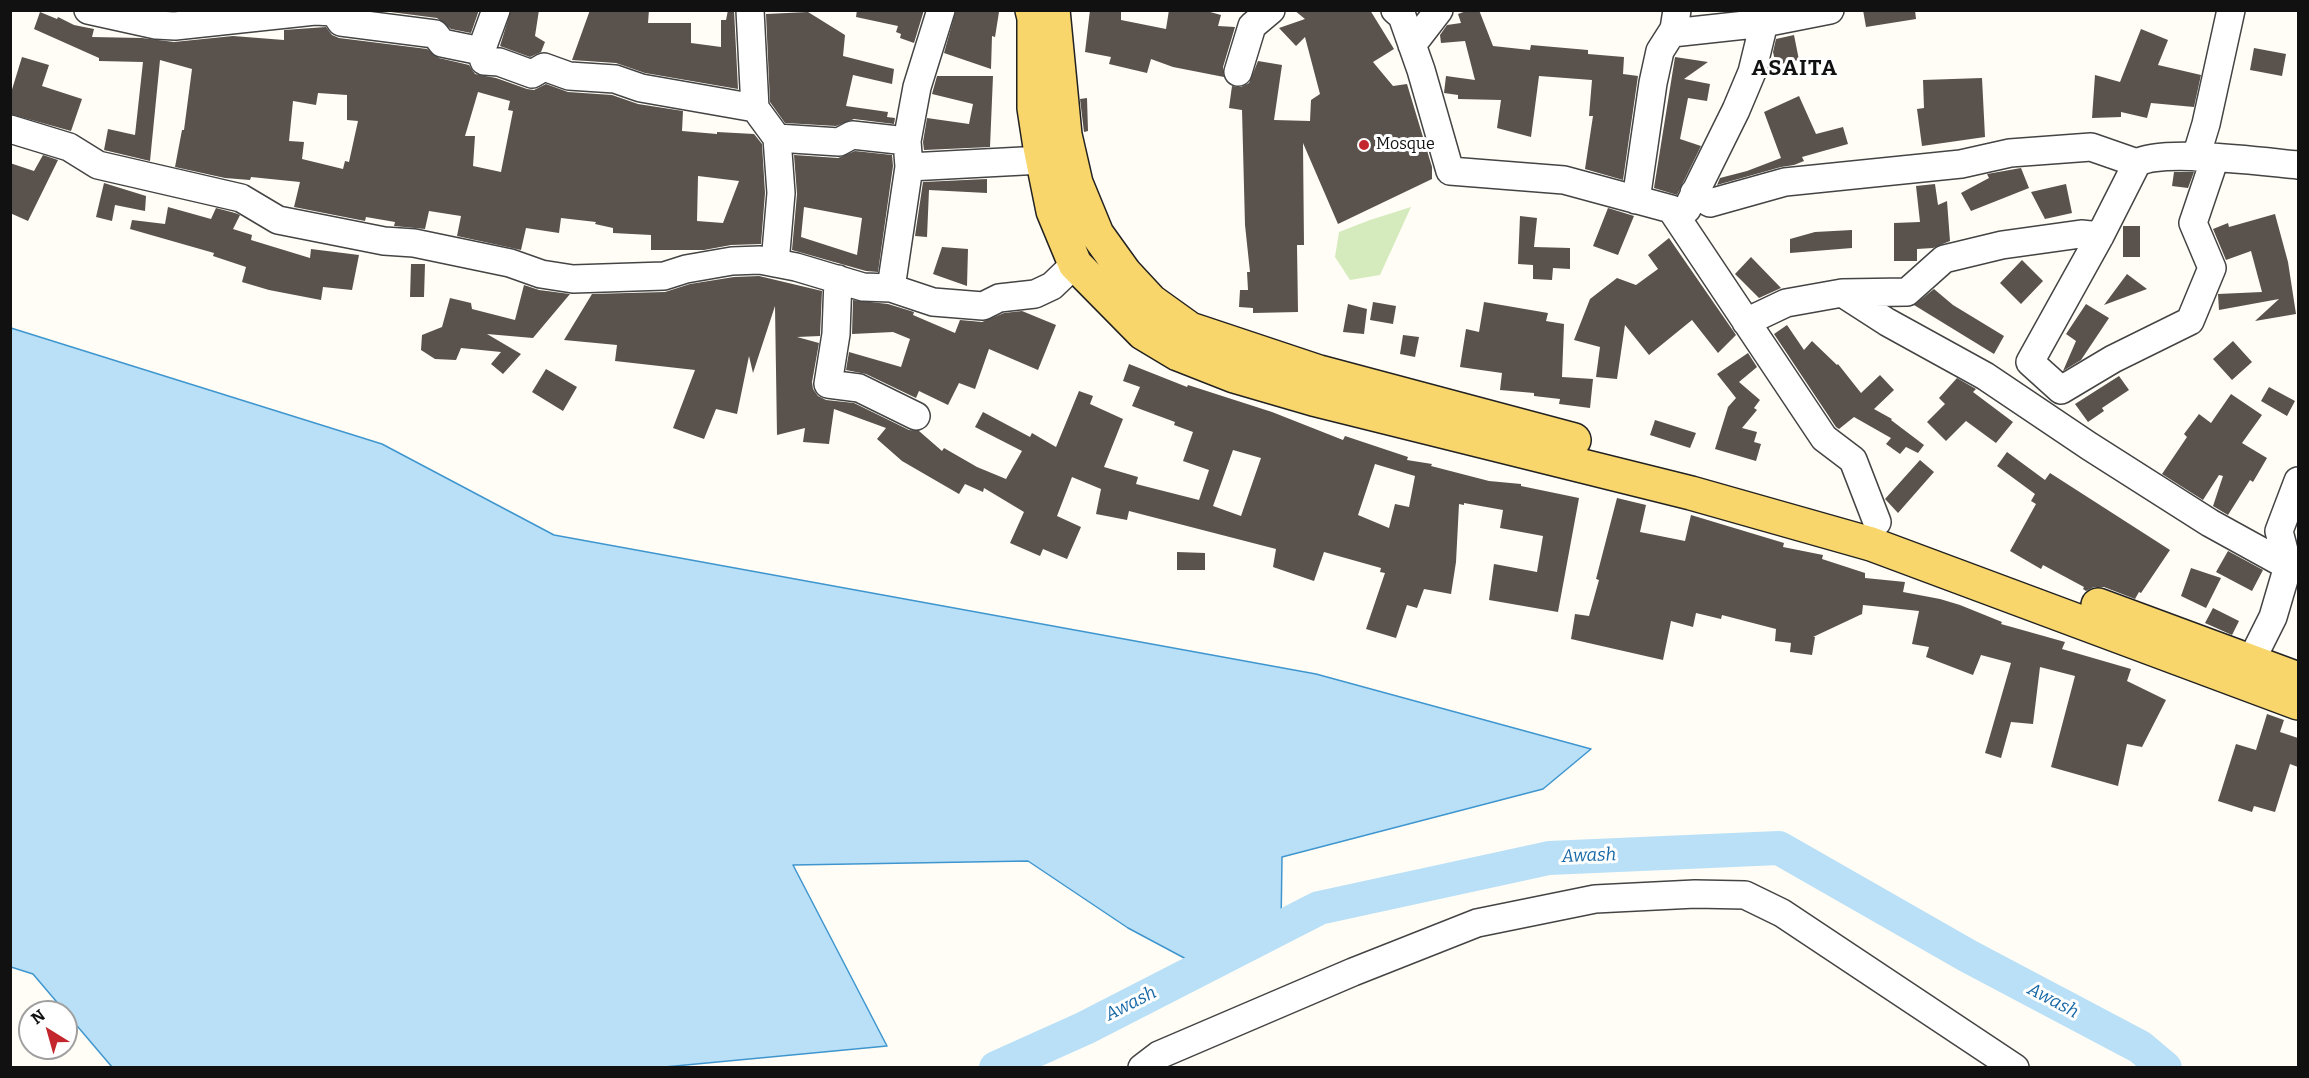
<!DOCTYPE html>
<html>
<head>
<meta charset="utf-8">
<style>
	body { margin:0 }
	#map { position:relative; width:2309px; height:1078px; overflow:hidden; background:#fffdf5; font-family:Bitter,serif }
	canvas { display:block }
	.frame { position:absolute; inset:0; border:12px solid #111; pointer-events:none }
	.north { position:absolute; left:18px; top:1000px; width:60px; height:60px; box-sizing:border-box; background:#fff; border:2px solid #a0a0a0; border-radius:50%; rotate:323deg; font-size:16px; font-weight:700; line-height:24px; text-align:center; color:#111 }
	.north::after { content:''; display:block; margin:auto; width:21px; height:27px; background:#c4262e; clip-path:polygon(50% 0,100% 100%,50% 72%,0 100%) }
</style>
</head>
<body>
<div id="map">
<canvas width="2309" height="1078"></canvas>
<div class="frame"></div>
<div class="north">N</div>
</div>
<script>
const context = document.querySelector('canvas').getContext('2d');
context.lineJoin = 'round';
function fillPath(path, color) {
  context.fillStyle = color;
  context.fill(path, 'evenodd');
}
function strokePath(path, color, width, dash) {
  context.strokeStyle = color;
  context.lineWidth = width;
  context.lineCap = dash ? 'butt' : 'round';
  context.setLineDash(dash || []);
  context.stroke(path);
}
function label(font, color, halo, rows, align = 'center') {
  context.font = font + ' Bitter,serif';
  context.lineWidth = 6;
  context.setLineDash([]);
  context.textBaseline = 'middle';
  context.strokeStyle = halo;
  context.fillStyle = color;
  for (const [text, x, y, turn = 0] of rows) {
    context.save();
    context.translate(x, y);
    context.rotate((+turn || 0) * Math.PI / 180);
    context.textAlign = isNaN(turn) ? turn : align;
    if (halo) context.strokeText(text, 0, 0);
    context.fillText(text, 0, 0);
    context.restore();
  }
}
const green = new Path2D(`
	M1411 207 1380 275 1350 280 1335 257 1339 232 1370 220Z`);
const water = new Path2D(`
	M11 328 382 444 554 535 1316 674 1591 749 1543 789 1282 857 1281 928 1203 968 1128 928 1028 861 793 865 887 1046 654 1068 112 1067 33 974 11 967Z`);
const river = new Path2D(`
	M996 1068 1085 1028 1319 908 1549 858 1779 848 1968 956 2140 1047 2165 1068`);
const building = new Path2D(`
	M375 10H479L471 33 451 29 437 18Z
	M511 10H539L535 36 545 42 541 52 530 57 500 46Z
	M590 10H649L648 23H691V43L721 47V20H726L728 10H734L738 89 645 73 616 63 572 60Z
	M857 10H924L914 43 900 38 901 34 896 32 898 26 856 17Z
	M956 10 999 12 995 37 992 36 991 69 944 53Z
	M1090 10H1121V20L1166 29 1169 10H1203L1221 15 1218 26 1235 27 1223 67 1224 77 1173 67 1151 59 1147 73 1109 64 1111 57 1085 52Z
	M1294 10H1370L1394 49 1373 62 1393 86 1407 84 1432 167V179L1338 224 1303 143 1304 245H1297L1298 312 1253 313V308L1239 307 1240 290H1248L1247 272H1250L1245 225 1242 110 1229 108 1232 86 1241 87 1249 83 1258 61 1282 65 1274 120 1310 121 1311 100 1320 94 1305 37 1296 46 1279 28 1305 19Z
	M1469 10H1479L1493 46 1530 50 1531 45 1588 50V54L1624 57 1623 74 1638 76 1623 180 1585 169 1593 116H1589L1592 80 1539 76 1531 137 1497 128 1501 100 1458 99V95L1444 93 1446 76 1475 80 1465 41 1441 43 1440 35 1447 25 1461 23 1458 14Z
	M1863 10H1915L1916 19 1866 27Z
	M40 12 57 19 58 17 74 25 94 29 92 37 142 38 174 42 233 36 284 40V30L326 27 332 35 339 38 427 49 439 58 469 65 475 74 496 78 527 89 534 90 546 84 568 92 612 95 638 104 683 111 682 131 717 134V132L754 134 762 144 765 193 761 244 731 245 704 250H651V235L613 233V228L595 224 596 222 561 218 559 233 526 228 521 250 457 236 461 216 429 211 425 229 394 226 395 222 366 217 365 221 294 207 300 182 251 177 250 180 225 178 175 167 182 130H184L192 69 160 60 150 161 104 150 108 129 135 135 143 62 99 61V58L34 29ZM478 92 510 101 508 110 513 111 501 172 473 166 475 136H465ZM318 93 347 95V120L358 121 349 162 345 161 343 169 302 159 304 142 289 141 293 101 316 105ZM698 176 739 181 723 223 697 221Z
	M808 12 845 35 843 56 894 69 892 84 853 75 846 106 888 112 887 117 895 118 894 124 854 119 836 126 785 123 770 102 766 14Z
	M2141 29 2168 40 2158 65 2201 75 2194 107 2151 103 2147 118 2121 112V117L2092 118 2095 75 2120 82Z
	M1794 35 1799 60 1776 65 1773 52 1776 39Z
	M2254 48 2286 54 2282 76 2250 70Z
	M22 57 49 65 42 86 82 99 71 131 10 114V96Z
	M1675 57 1708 62 1684 79 1710 84 1707 101 1688 98 1680 139 1701 146 1677 195 1654 188Z
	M937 76H993L990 147 924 150 923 142 927 118 969 124 973 104 932 94Z
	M1982 78 1985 137 1922 146 1917 109 1924 108 1923 80Z
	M1799 96 1816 134 1843 127 1848 144 1802 157 1804 161 1794 165 1781 167 1717 185 1720 178 1747 171 1781 158 1764 112Z
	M1087 98 1088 131 1084 132 1080 99Z
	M855 151 892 155 893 166 878 272 866 271 792 250 797 194 794 155 838 158ZM804 207 862 218 857 255 801 237Z
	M43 155 58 160 28 221 10 213V163L34 171Z
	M2021 168 2029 188 1971 211 1961 193 1989 178 1987 174Z
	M2174 172H2194L2188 188 2172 186Z
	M987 179V193L929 190 927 237 915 236 923 182Z
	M104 183 146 196 145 211 115 205 112 221 96 217Z
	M1935 184 1938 205 1947 201 1950 241 1933 248 1917 249V261H1894V223L1920 222 1916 186Z
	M2066 184 2072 213 2045 219 2031 192Z
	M168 207 211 219 216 208 235 213 240 215 233 229 252 235 251 240 310 258 311 249 359 255 352 290 323 287 321 300 269 290 242 282 246 267 213 256 214 253 130 229 132 220 165 224Z
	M1608 208 1634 216 1618 255 1593 246Z
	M2275 214 2288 262 2296 314 2255 321 2279 299 2219 310 2218 294 2262 292 2251 251 2226 260 2213 229 2228 223 2229 227Z
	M1520 216 1537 218 1534 247 1570 248V269L1553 268 1552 280 1533 279V265L1518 264Z
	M2123 226H2140V257H2123Z
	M1852 230V248L1790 253V239L1815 232Z
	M1669 238 1736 335 1718 353 1692 320 1649 355 1625 325 1617 379 1596 377 1600 347 1574 340 1590 299 1617 278 1636 285 1658 269 1648 255Z
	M942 247 968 249 967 286 933 274Z
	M1751 257 1781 288 1759 298 1735 274Z
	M2022 260 2043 281 2021 304 2000 283Z
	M411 264H425L424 297H410Z
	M2127 274 2147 289 2104 305Z
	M759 276 822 291 820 336 797 337 819 343 812 382 813 389 818 396 826 400 854 403 909 430 919 431 942 451 944 448 977 467 1006 479 1022 451 975 427 983 412 1030 437 1032 433 1056 447 1079 391 1093 396 1090 404 1123 419 1104 467 1138 477 1136 484 1199 500 1209 470 1183 461 1193 432 1174 425 1175 422 1132 406 1140 387 1123 381 1129 364 1187 387 1188 385 1272 412 1343 440 1345 436 1408 457 1407 460 1432 464 1431 466 1489 481 1521 484V486L1579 498 1558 612 1489 600 1494 564 1537 572 1543 536 1500 528 1503 510 1464 503V505L1459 504 1456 562 1451 594 1424 589 1417 608 1407 605 1396 638 1366 629 1385 573 1380 572 1381 568 1324 552 1314 581 1273 567 1276 549 1129 511 1127 520 1096 514 1101 489 1072 477 1057 516 1081 527 1067 559 1043 549 1040 556 1010 543 1024 512 984 488 983 492 965 484 959 494 902 461 877 439 886 428 834 409 829 444 803 442 805 428 777 435 775 306 753 373 749 356 737 414 716 409 704 439 673 428 695 370 615 361 617 345 564 340 592 294 665 292 690 284 734 277ZM1233 450 1261 458 1241 516 1213 506ZM1375 464 1415 476 1409 507 1395 504 1389 528 1358 515Z
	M524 285 539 290 570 294 533 338 487 334 521 354 503 374 491 364 501 352 461 348 456 360 435 359 421 350 422 335 442 327 450 298 471 303 472 309 515 320Z
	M1934 289 1953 305 2004 336 1994 354 1914 305Z
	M853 300 888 304 914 312 913 315 955 333 960 320 982 322 1004 313 1022 311 1056 325 1038 370 989 349 975 389 959 383 948 405 919 391 916 398 866 374 846 370 849 352 901 367 910 339 893 332 852 334Z
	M1373 302 1396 306 1393 324 1370 320Z
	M1484 302 1548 313 1546 321 1564 324 1562 377 1593 379 1590 408 1559 404 1560 399 1534 396V393L1500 390 1502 373 1460 367 1466 329 1479 332Z
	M1348 304 1367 309 1364 334 1343 332Z
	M2086 304 2109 318 2081 360 2063 371 2076 341 2066 334Z
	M1787 325 1804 350 1812 341 1837 365 1838 364 1861 393 1880 375 1894 390 1874 409 1892 419 1891 420 1924 445 1918 453 1906 447 1900 454 1886 444 1891 438 1854 417 1839 429 1836 427 1774 334Z
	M1403 335 1419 337 1415 357 1400 354Z
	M2233 341 2252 362 2232 380 2213 359Z
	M1748 353 1757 367 1739 382 1760 400 1754 408 1757 410 1742 428 1757 432 1754 442 1761 444 1756 461 1715 449 1728 407 1736 398 1717 374Z
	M546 369 577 387 563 411 532 392Z
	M2119 376 2129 390 2102 408 2104 411 2088 422 2075 404Z
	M1957 378 1976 389 1973 392 2013 422 1996 443 1966 421 1946 441 1927 422 1945 404 1939 398Z
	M2269 387 2295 401 2287 416 2261 401Z
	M2231 394 2262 415 2242 443 2267 458 2253 482 2250 480 2228 515 2213 506 2223 476 2219 475 2203 500 2162 474 2187 437 2184 434 2199 414 2211 423Z
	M1655 420 1696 433 1690 448 1650 435Z
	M2007 452 2045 480 2050 473 2170 550 2141 593 2139 592 2135 599 2104 587H2094L2086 591 2083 589 2084 587 2043 565 2041 569 2010 551 2036 504 2031 501 2035 494 1997 466Z
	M1920 460 1934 472 1898 513 1885 499Z
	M1617 498 1646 505 1640 532 1685 541 1691 515 1784 543 1783 547 1823 555 1822 559 1865 573V578L1905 582 1903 592 1940 599 1960 605 2002 622 2001 624 2065 642 2062 649 2131 669 2127 681 2166 700 2142 747 2127 744 2118 786 2051 767 2075 676 2040 667 2033 724 2011 722 2001 758 1985 753 2011 663 1981 655 1973 675 1926 657 1929 647 1912 644 1919 611 1863 605 1862 614 1813 637H1815L1812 655 1790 652 1791 643 1775 641 1776 629 1722 615 1721 619 1696 613 1693 627 1671 621 1663 660 1571 639 1575 614 1589 616 1599 580 1596 579Z
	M2228 551 2263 570 2252 591 2216 572Z
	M1177 552 1205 553V570H1177Z
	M2191 568 2221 578 2206 608 2181 596Z
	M2213 608 2239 621 2232 635 2205 623Z
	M2267 714 2284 720 2280 732 2298 738V767L2290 764 2275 812 2254 806 2252 812 2218 801 2236 744 2256 750Z`);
const minor = new Path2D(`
	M88 10 156 25 175 26 315 11 334 12 341 22 435 34 442 43 481 51 496 10
	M750 10 755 108 777 138 839 142 852 135 907 141 909 167
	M1395 10 1402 16 1421 70 1450 171 1564 180 1671 209 1824 438 1853 460 1877 522
	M1672 33 1764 23 1830 10
	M1412 45 1439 10
	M481 51 484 61 499 62 532 74 544 67 569 76 615 79 641 88 755 108
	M1238 72 1252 26 1271 10
	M10 129 69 147 98 165 241 198 278 220 384 241 414 243 510 263 541 274 573 279 664 276 686 269 732 261 760 260 796 267 863 287 891 288 933 302 983 306 999 298 1035 294 1052 286 1075 264
	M907 141 917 87 941 10
	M2196 157 2206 124 2231 10
	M2215 158 2193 223 2212 268 2190 321 2113 359 2061 390 2030 362 2100 236 2137 163C2161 148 2265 162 2298 165
	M1694 193 1710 203 1785 182 1961 164 2010 153 2091 147 2137 163
	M1636 200 1653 83 1660 51 1674 29 1677 10
	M1687 209 1736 110 1752 72 1764 23
	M775 263 781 193 777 138
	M838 279 836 334 828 384 859 388 916 416
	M891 288 909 167 1042 160
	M1842 293 1887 322 1985 376 2089 446 2210 523 2288 566
	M1746 322 1786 303 1842 293 1907 292 1944 259 2002 245 2081 234 2100 236
	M2242 679 2273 617 2288 566 2279 531 2298 481
	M1142 1068 1159 1055 1353 972 1477 923 1595 899 1695 894 1745 895 1782 913 2015 1068`);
const major = new Path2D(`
	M1032 10 1034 18V108L1040 147 1053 211 1075 264 1143 333 1178 354 1234 376 1313 399 1691 493 1871 544 2298 703
	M1053 10 1065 135 1076 183 1097 234 1125 273 1151 301 1190 329 1319 372 1574 440
	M2098 605 2298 679`);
const markers = [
	[1364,145,6,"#c4262e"]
];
const poiNames = [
	["Mosque",1376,145]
];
const waterNames = [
	["Awash",1589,856,-2],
	["Awash",2053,1001,28],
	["Awash",1131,1004,-27]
];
const districtNames = [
	["ASAITA",1795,69]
];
fillPath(green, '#d5ebbd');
fillPath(water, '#b9e0f7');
strokePath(water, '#3f96cf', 1.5);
strokePath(river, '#b9e0f7', 34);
fillPath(building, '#5a524d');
strokePath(minor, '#444', 30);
strokePath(major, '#222', 36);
strokePath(minor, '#fff', 27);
strokePath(major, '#f9d66b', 33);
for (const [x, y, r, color] of markers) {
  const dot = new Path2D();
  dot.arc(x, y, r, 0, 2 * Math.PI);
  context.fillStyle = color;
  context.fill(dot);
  strokePath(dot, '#fff', 2);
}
label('16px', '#111', '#fff', poiNames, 'left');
label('italic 18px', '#1768a6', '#fff', waterNames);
context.letterSpacing = '1.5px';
label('bold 22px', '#111', '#fff', districtNames);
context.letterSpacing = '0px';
</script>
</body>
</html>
